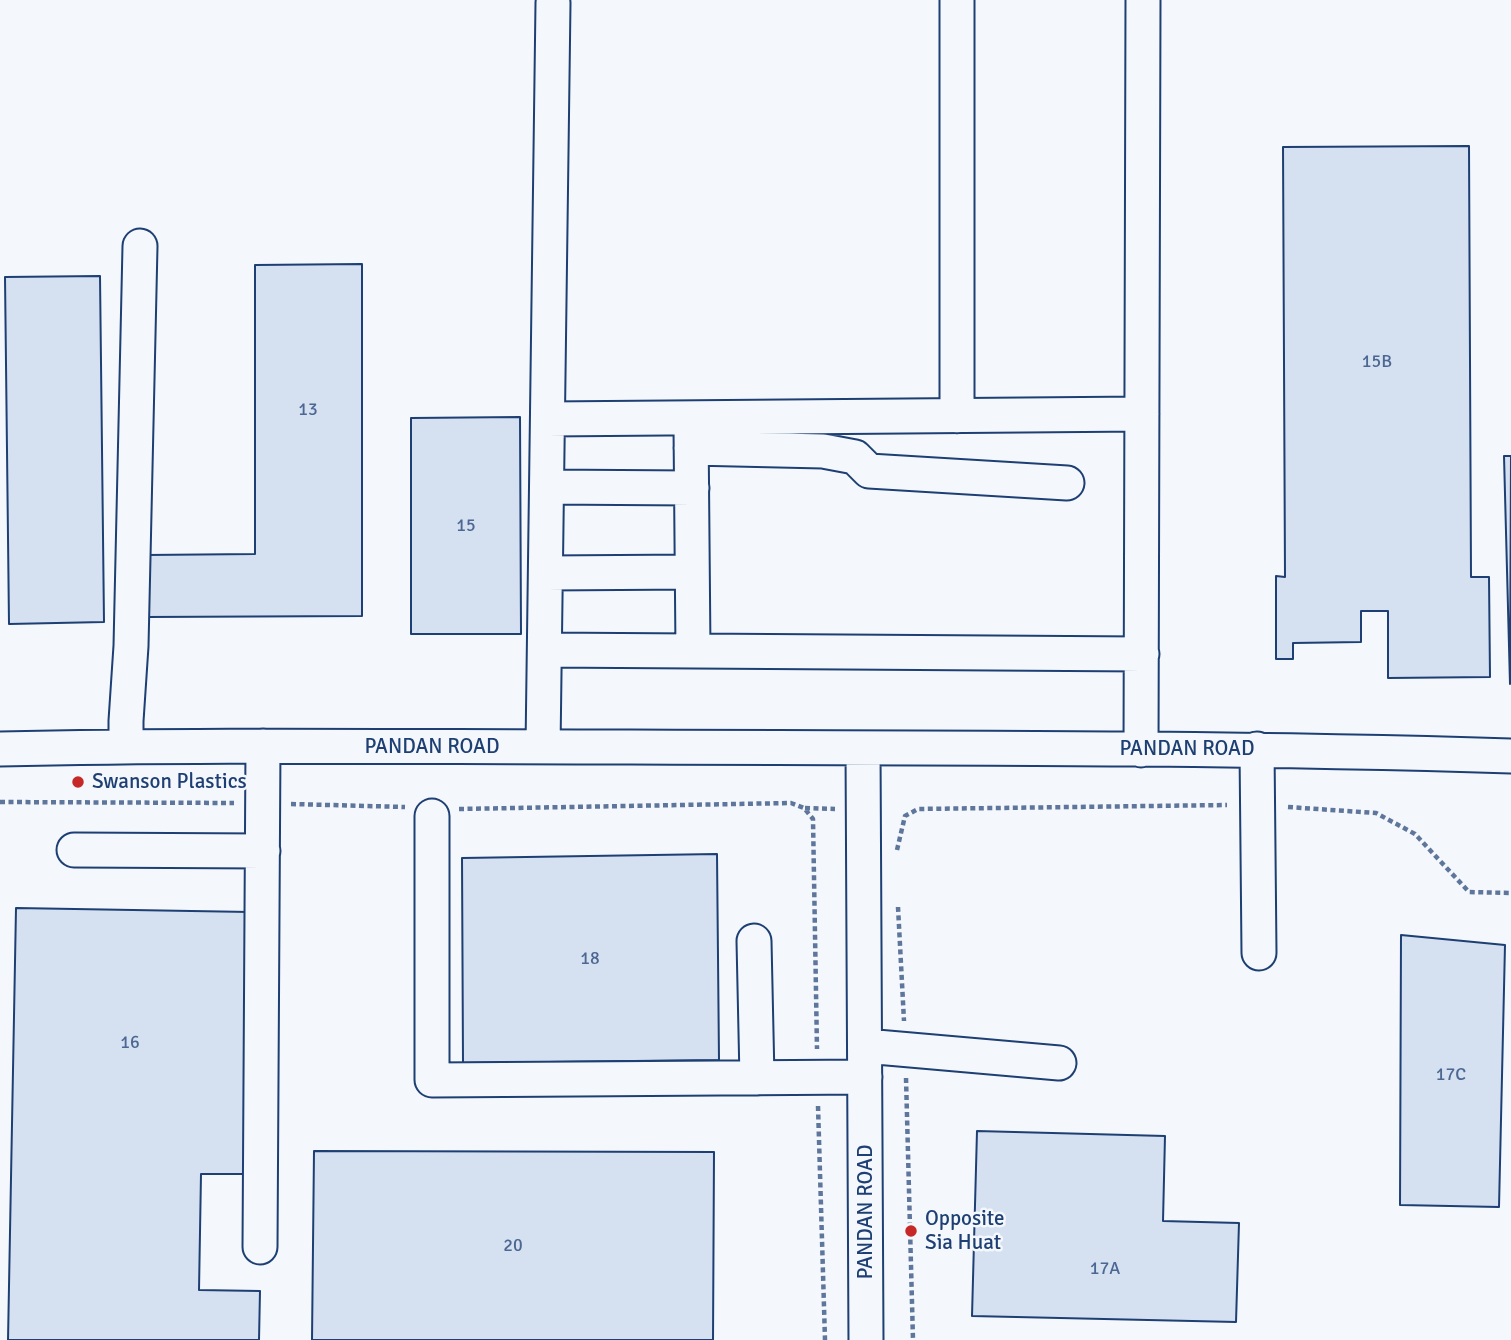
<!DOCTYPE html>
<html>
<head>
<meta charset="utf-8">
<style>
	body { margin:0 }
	canvas { display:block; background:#f4f7fb }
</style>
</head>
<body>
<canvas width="1511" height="1340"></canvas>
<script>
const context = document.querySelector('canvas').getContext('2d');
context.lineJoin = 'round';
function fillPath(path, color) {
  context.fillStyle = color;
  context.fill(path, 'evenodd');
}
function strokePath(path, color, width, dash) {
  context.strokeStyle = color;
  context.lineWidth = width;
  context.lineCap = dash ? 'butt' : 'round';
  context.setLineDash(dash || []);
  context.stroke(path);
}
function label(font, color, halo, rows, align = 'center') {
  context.font = font + ' Signika,sans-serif';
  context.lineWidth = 5;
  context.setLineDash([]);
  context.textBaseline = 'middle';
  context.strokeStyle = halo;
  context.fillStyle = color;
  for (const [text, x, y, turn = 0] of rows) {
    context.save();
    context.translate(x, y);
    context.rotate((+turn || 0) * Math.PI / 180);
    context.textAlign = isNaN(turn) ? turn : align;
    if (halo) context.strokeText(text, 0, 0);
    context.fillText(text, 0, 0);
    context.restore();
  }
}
const building = new Path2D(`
	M1469 146 1471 577H1489L1490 677 1388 678V611H1361V642L1293 643V659H1276V576L1285 577 1283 147Z
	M362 264V616L146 617V555L255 554V265Z
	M100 276 104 622 9 624 5 277Z
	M520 417 521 634H411V418Z
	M1504 456H1511L1510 684Z
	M717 854 719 1060 463 1063 462 858Z
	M16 908 250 912 244 1174H201L199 1290 260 1291 259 1340H8Z
	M1401 935 1505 945 1499 1207 1400 1205Z
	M977 1131 1165 1136 1163 1221 1239 1223 1236 1322 972 1316Z
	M314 1151 714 1152 713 1340H312Z`);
const path = new Path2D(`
	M0 802 234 803
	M291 804 405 807
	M1288 807 1376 813 1415 834 1469 892 1511 893
	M805 808 835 809
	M459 809 791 803 804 808 813 819 817 1049
	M897 850 905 816 918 809 1227 805
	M898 907 904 1021
	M906 1078 913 1340
	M818 1106 825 1340`);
const minor = new Path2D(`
	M957 416V0
	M548 419 1142 414
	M691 427 693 651
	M691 448 823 451 855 457 869 471 1067 483
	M547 487 692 488
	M546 573 692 572
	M545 650 1142 654
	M126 746V721L131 646 140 246
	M543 747 553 3
	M863 748 866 1340
	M0 749C210 744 420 747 630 747 924 748 1217 747 1511 756
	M1257 749 1259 953
	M1141 750 1143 0
	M432 816V1080L865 1077
	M74 850 263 851
	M754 941 757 1078
	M865 1046 1059 1063
	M260 1247 263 746`);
const markers = [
	[78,782,7,"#c62828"],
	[911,1231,7,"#c62828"]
];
const numberNames = [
	["15B",1377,362],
	["13",308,410],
	["15",466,526],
	["18",590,959],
	["16",130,1043],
	["17C",1451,1075],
	["20",513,1246],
	["17A",1105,1269]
];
const streetNames = [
	["PANDAN ROAD",432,747],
	["PANDAN ROAD",1187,749],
	["PANDAN ROAD",866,1212,-90]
];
const poiNames = [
	["Swanson Plastics",92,782],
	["Opposite",925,1219],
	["Sia Huat",925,1243]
];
fillPath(building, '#d5e0f0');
strokePath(building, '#1d3f73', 2);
strokePath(minor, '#1d3f73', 37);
strokePath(path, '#5e769c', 4.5, [5, 3.5]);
strokePath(minor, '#f4f7fb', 33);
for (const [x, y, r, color] of markers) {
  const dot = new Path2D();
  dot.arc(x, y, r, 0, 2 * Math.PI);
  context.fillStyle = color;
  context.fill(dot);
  strokePath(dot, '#f4f7fb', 2.5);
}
label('18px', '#4b6792', null, numberNames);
label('21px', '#1d3f73', '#f4f7fb', streetNames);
label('21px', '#1d3f73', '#f4f7fb', poiNames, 'left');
</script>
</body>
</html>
